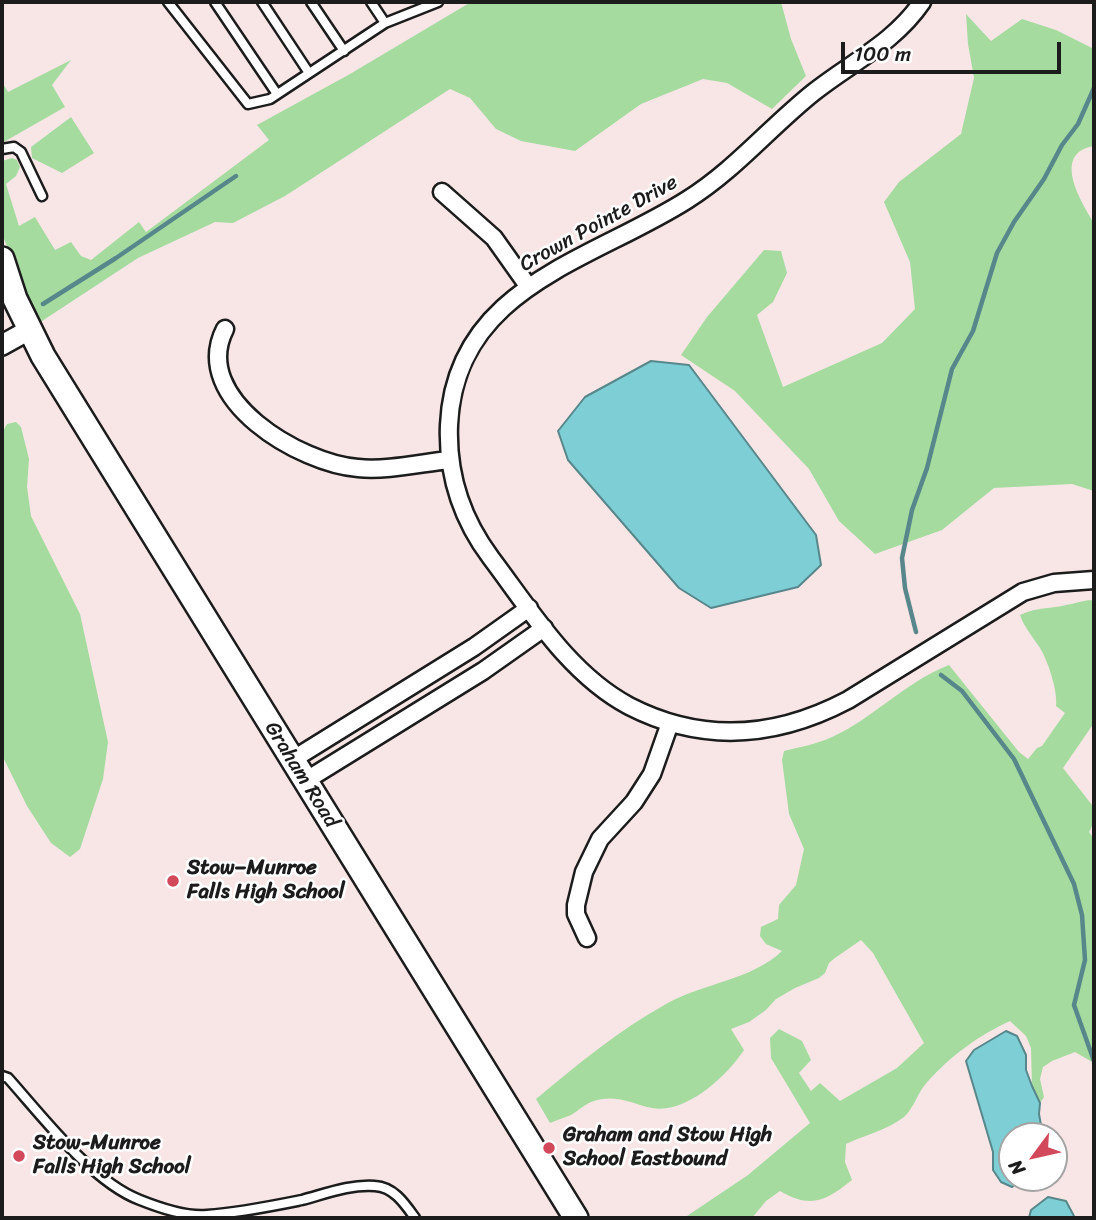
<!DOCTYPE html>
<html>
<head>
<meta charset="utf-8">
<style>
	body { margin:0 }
	#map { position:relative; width:1096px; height:1220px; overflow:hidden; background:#f8e6e6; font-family:Sriracha,sans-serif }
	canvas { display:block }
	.frame { position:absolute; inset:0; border:4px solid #1c1c1c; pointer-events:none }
	.north { position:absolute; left:998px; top:1122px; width:70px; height:70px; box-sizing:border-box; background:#fff; border:2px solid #a4a4a4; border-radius:50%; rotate:237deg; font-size:19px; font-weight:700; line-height:28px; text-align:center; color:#1c1c1c }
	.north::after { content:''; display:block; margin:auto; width:24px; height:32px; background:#d1495b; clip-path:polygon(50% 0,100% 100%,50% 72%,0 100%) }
	.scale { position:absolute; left:841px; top:42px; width:220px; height:32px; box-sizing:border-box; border:4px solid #1c1c1c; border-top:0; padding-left:9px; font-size:21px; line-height:24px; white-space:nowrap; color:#1c1c1c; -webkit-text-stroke:5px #fff; paint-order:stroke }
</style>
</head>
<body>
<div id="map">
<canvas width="1096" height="1220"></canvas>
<div class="frame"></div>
<div class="north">N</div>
<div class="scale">100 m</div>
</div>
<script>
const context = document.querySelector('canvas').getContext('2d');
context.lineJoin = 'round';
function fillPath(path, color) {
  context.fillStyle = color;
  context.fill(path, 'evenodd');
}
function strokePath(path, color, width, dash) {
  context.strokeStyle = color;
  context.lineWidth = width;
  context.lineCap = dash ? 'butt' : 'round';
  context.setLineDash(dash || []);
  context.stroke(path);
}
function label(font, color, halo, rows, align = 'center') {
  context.font = font + ' Sriracha,sans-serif';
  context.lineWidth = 5;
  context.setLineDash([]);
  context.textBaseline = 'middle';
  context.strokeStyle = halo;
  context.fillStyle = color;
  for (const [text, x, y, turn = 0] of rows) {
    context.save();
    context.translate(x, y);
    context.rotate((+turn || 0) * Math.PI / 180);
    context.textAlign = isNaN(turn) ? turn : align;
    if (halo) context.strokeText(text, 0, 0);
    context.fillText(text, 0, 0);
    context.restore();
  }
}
const green = new Path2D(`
	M471 2H781L791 39 806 76 772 109 727 83 703 79 641 104 575 151 521 141 496 129 470 98 450 89 285 196 233 223 215 222 138 258 39 323 2 234V161L12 158 17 160 20 167 16 176 6 184 19 226 35 217 55 250 71 242 81 256 91 260 139 222 146 232 269 140 257 125 350 74Z
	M966 14 991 41 1022 19 1056 30 1094 49V146C1051 153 1081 202 1094 223V491L1072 484 994 488 942 530 875 554 839 521 809 469 735 391 681 355 707 317 764 250 781 251 787 273 773 302 757 315 783 387 882 343 915 309 910 262 884 202 899 182 961 134 974 78 968 44Z
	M71 60 52 85 65 107 2 143V82L8 92Z
	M71 117 94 153 62 173 32 158 31 147Z
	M16 422 21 427 29 459 27 487 31 516 80 614 108 742 103 779 80 849 70 857 51 843 27 806 2 755V433L7 424Z
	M1090 600 1094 601V723L1063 768 1092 805C1095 814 1094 824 1089 832L1094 839V1063L1075 1052 1052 1061 1043 1067 1040 1079 1044 1097 1040 1103 1032 1086 1031 1048 1026 1036 1010 1021C979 1035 946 1059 924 1086 917 1095 913 1109 904 1117 887 1130 865 1135 846 1144L845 1162 852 1180C826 1201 811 1209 780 1191L766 1201 752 1218H684L748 1175 810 1123 771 1058 770 1038 779 1029 802 1041 811 1060 799 1073 811 1091 820 1083 840 1101 897 1068 924 1043 873 953 861 940 835 958 829 963 825 973 819 978 795 988 776 999 766 1010 749 1022 731 1029 744 1050C726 1077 686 1114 652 1108 631 1104 618 1094 594 1101 586 1103 578 1111 571 1115 564 1118 557 1120 550 1123L536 1099C577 1065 619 1030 666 1004 703 983 752 980 782 951L766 944 760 936 761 927 778 919 779 905 796 885 804 849 789 814 782 760 784 751C800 747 817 744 832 737 874 718 905 682 949 665L1019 752 1028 759 1037 748 1042 746 1065 713 1056 706C1058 691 1048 661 1040 648 1033 637 1024 627 1020 615 1033 609 1041 609 1055 607 1066 606 1077 602 1090 600Z`);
const water = new Path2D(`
	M651 361 689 365 816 535 821 565 798 587 711 608 679 588 568 460 558 431 585 397Z
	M1006 1031 1017 1036 1026 1055V1070L1032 1086 1040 1103 1039 1114 1043 1136H1012V1178H1024L1012 1187 1001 1182 993 1170V1152L966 1061 974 1050Z
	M1048 1197 1066 1201 1075 1218H1029L1031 1210Z`);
const stream = new Path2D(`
	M43 304 116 258 236 176
	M916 632 905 588 902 558 912 510 927 468 952 369 973 331 997 253 1014 222 1044 179 1062 145 1078 124 1094 88
	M941 675 962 691 1014 759 1074 884 1082 915 1085 960 1074 1005 1094 1061`);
const service = new Path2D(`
	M168 2 248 104 270 99 385 23 371 2
	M215 2 277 94
	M262 2 309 73
	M311 2 344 51
	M385 23 438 2
	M2 149 14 147 21 152 42 196
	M2 1076 8 1078C42 1116 92 1182 140 1200 160 1208 186 1217 207 1215 238 1213 272 1206 302 1200 325 1194 350 1184 375 1186 394 1187 405 1204 415 1218`);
const minor = new Path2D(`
	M922 2C894 43 852 62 814 92 770 127 735 170 687 200 591 261 455 287 449 425 447 475 461 518 491 558 531 611 569 674 629 706 703 744 776 738 848 700L1023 592 1054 583 1094 580
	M442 192 494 238 528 286
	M225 329C189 399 301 464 358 468 386 471 421 463 449 460
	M292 760 474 647 529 608
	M305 781 483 671 544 628
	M587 938 576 914V905L584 872 600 839 634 802 652 774 670 723`);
const tertiary = new Path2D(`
	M2 345 29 330`);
const secondary = new Path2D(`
	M2 259 15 299 43 356 576 1218`);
const markers = [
	[173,881,7,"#d1495b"],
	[549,1148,7,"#d1495b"],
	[19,1156,7,"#d1495b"]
];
const streetNames = [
	["Crown Pointe Drive",599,224,-29],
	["Graham Road",301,775,58]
];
const poiNames = [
	["Stow–Munroe",187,869],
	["Falls High School",187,893],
	["Graham and Stow High",563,1136],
	["School Eastbound",563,1160],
	["Stow-Munroe",33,1144],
	["Falls High School",33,1168]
];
fillPath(green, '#a5db9f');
fillPath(water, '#7ecfd5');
strokePath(water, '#57878b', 2);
strokePath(stream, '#57878b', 4.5);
strokePath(service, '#1c1c1c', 13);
strokePath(minor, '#1c1c1c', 21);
strokePath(tertiary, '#1c1c1c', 24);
strokePath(secondary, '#1c1c1c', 28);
strokePath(service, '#fff', 8);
strokePath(minor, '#fff', 16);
strokePath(tertiary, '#fff', 19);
strokePath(secondary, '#fff', 23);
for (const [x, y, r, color] of markers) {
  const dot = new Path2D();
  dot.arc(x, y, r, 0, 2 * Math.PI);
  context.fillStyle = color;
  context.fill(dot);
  strokePath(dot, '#fff', 2.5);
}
label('21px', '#1c1c1c', '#fff', streetNames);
label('bold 21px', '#1c1c1c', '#fff', poiNames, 'left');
</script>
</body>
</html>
